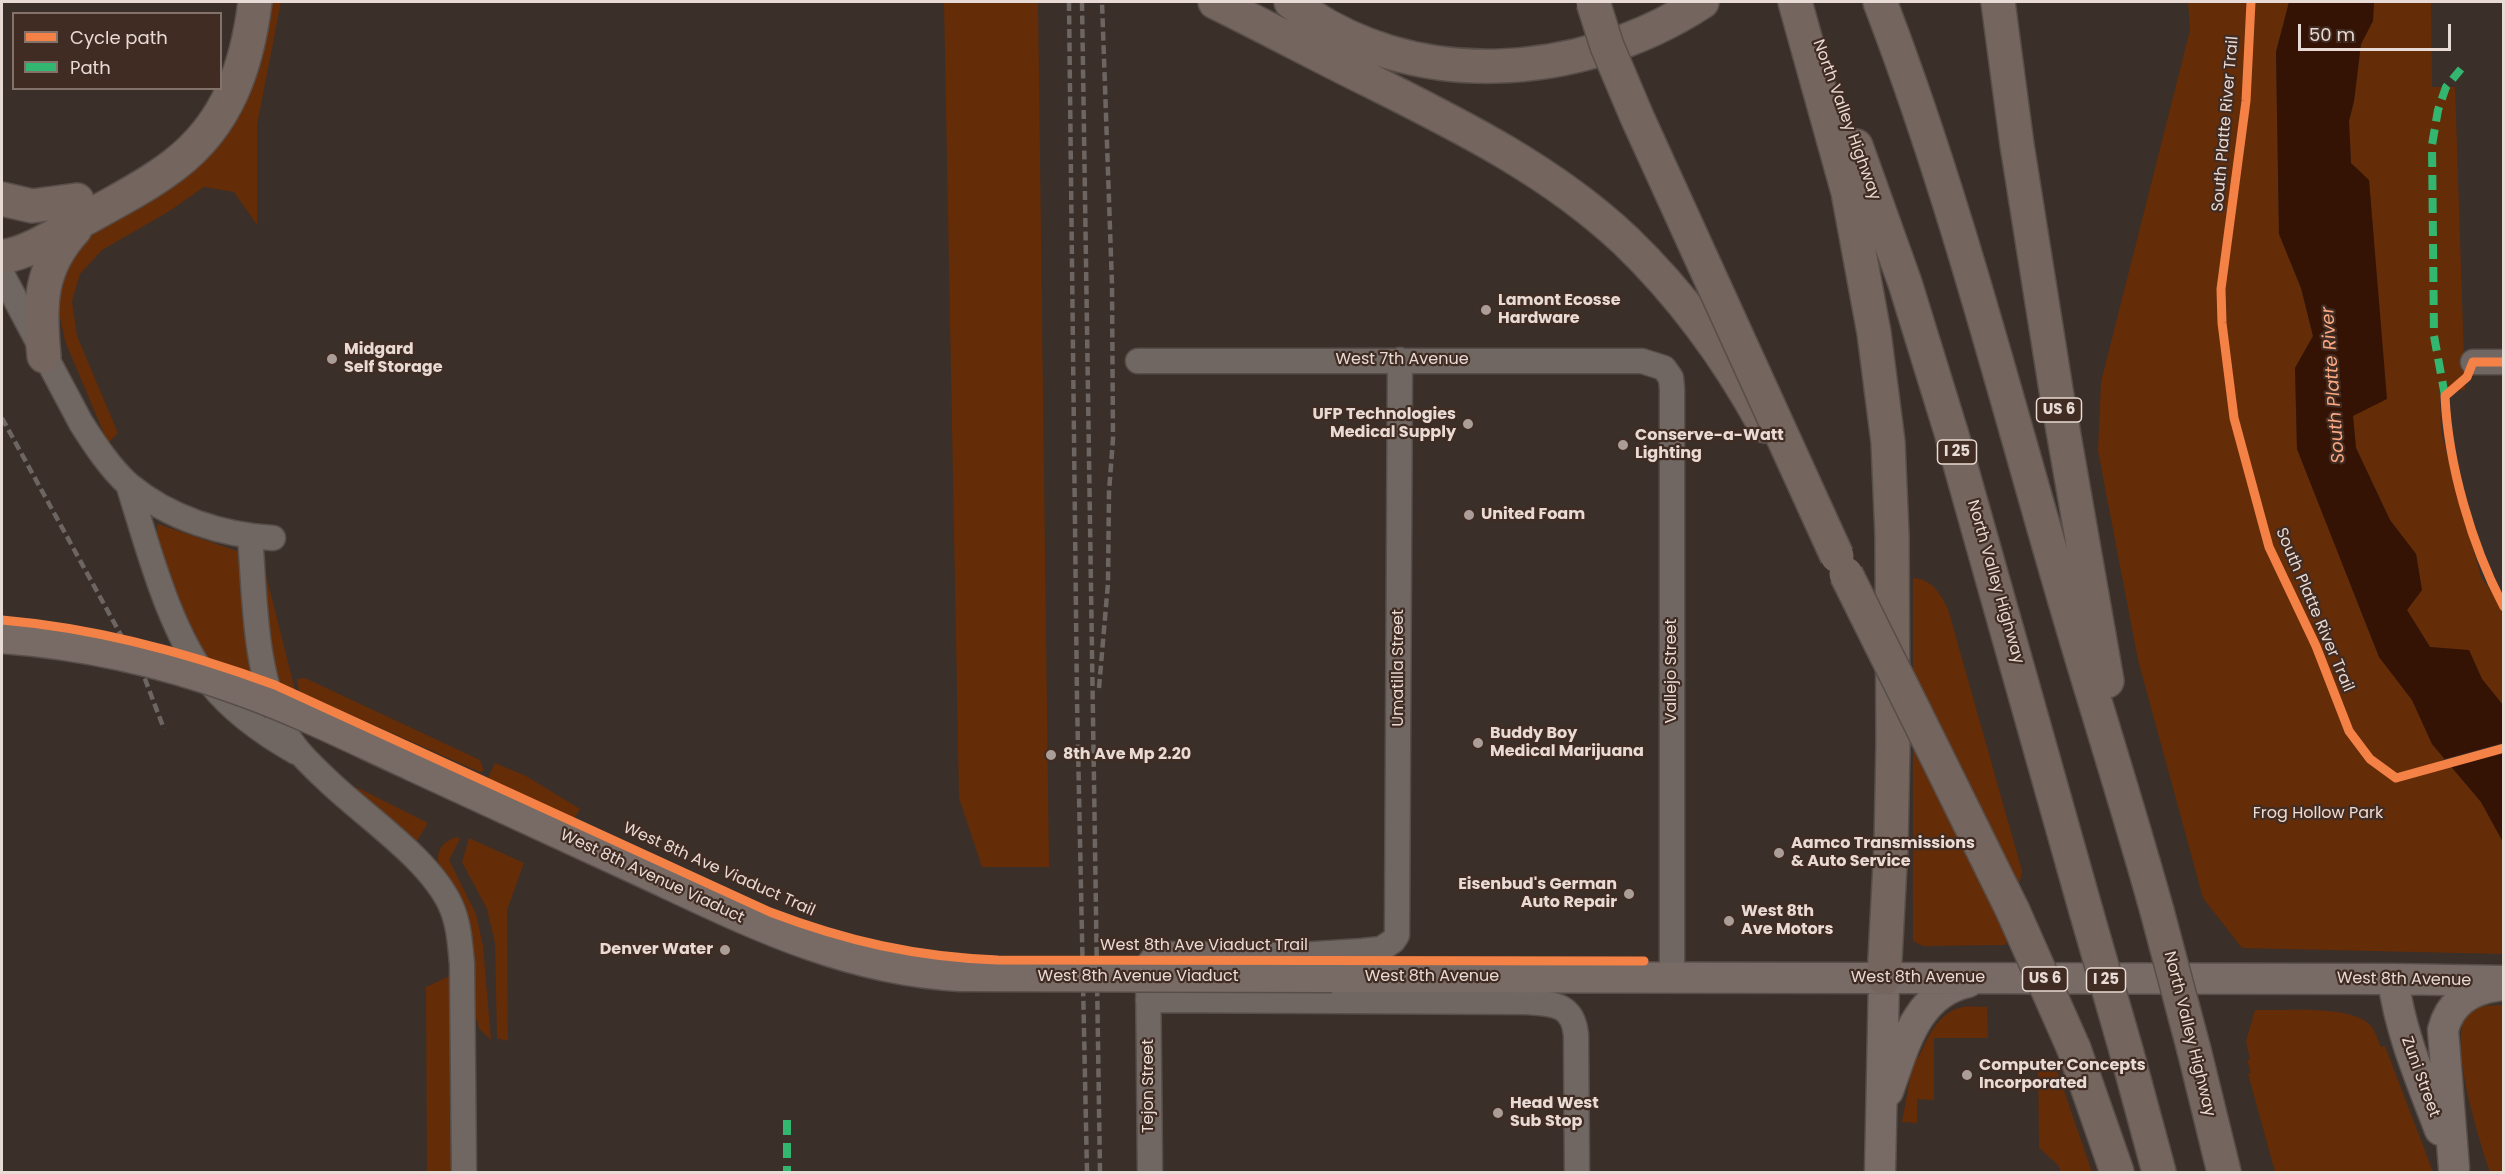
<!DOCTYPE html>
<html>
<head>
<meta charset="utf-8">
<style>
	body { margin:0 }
	#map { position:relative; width:2505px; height:1174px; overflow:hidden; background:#3a2f29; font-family:Poppins,sans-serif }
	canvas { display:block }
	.frame { position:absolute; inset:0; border:3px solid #e8dad4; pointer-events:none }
	.legend { position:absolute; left:12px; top:12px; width:210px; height:78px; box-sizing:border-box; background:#402c23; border:2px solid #83726a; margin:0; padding:8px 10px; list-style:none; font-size:18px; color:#e8dad4 }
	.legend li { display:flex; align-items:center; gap:12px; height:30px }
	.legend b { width:30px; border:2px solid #83726a }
	.scale { position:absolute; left:2298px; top:24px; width:153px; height:27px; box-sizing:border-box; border:3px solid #e8dad4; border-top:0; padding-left:8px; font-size:18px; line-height:21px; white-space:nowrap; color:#e8dad4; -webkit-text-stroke:4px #402c23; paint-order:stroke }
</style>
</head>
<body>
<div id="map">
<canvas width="2505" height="1174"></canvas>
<div class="frame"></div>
<ul class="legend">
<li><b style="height:8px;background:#f48246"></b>Cycle path</li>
<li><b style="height:8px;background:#33b770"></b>Path</li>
</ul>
<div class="scale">50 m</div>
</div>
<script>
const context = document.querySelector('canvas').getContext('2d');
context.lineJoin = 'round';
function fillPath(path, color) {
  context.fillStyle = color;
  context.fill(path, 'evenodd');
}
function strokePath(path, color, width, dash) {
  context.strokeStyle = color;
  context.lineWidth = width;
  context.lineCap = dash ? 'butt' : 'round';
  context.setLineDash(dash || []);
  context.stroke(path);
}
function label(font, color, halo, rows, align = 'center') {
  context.font = font + ' Poppins,sans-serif';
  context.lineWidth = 4.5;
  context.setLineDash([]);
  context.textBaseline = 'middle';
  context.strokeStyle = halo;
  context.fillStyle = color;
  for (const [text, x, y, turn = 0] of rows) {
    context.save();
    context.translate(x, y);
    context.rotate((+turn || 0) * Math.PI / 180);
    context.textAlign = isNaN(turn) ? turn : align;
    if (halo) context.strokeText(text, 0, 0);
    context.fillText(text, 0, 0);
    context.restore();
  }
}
const green = new Path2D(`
	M264 2H281L257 125V225L234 192 204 187 168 212 102 250 80 274 72 301 77 336 118 433 108 443 65 341 57 303 62 264 85 237 199 159Z
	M944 2H1038L1049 867H982L959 798Z
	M2188 2H2289L2276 52 2279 234 2301 288 2313 336 2295 368 2297 449 2379 657 2412 700 2432 744 2481 802 2503 842V954L2242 948 2203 898 2138 660 2098 451 2101 382 2190 30Z
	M2374 2H2431L2432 87H2455L2465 390 2440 391 2441 432 2481 577 2503 608V705L2482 679 2469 651 2430 647 2407 610 2422 590 2416 554 2390 520 2356 448 2353 416 2374 241 2369 181 2351 163 2349 121 2354 101 2361 44 2373 21Z
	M158 524 240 552 271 726C251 708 221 688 204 668 192 653 149 539 158 524Z
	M258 559H266V575L295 690 273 681Z
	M1913 578C1932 579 1940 593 1948 609L2022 871 2006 945 1923 946 1913 941Z
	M305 678 480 760 484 771 480 772 299 692 297 679Z
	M495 763 526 776 580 809 574 819 488 778Z
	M355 788H358L428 823 417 841 355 792Z
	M458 837 460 839 449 860 476 914 483 946 491 1040 479 1028 476 1018C475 983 476 949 466 916 462 906 458 895 453 886 449 877 437 869 438 858 438 846 448 839 458 837Z
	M469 838 524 863 507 910 508 1041 497 1038 495 943 487 909 462 862Z
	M452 975 451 1172H427L426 987Z
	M2503 1005V1172H2490C2480 1143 2446 1037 2468 1014 2477 1004 2491 1006 2503 1005Z
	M1987 1007 1988 1038H1934V1100L1917 1099V1123L1902 1122 1914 1056 1919 1057C1927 1038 1939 1011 1963 1007 1971 1006 1979 1007 1987 1007Z
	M2255 1010C2282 1011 2353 1004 2371 1026 2375 1031 2378 1040 2381 1047L2385 1046 2433 1172H2275L2248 1074 2251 1073 2247 1060 2250 1059 2246 1041Z
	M2038 1060 2054 1062 2092 1172H2061L2058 1165 2039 1148Z`);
const water = new Path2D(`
	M2289 2H2374L2373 21 2361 44 2354 101 2349 121 2351 163 2369 180 2387 399 2353 416 2356 448 2390 520 2416 554 2422 590 2407 610 2430 647 2469 650 2482 679 2503 705V842L2481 802 2432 744 2412 700 2379 657 2297 449 2295 368 2313 336 2301 288 2279 234 2276 52Z`);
const pier = new Path2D(`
	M2503 743V752L2448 767 2441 760Z`);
const minor = new Path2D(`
	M2 274 81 423C95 445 110 468 129 485 169 518 222 535 273 538
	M1138 361H1642L1664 368 1671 378 1672 389V977
	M2473 362H2504
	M128 484C148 547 169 631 210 683 233 712 264 734 296 752
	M250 536C255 599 254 671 283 728 294 749 310 764 327 780 364 816 430 859 451 906 459 924 460 944 462 964L464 1172
	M1148 1000 1527 1002C1554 1004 1573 1004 1576 1035L1577 1172
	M1150 1172 1148 965 1154 957 1164 954 1300 955 1362 951 1381 949 1393 941 1397 935 1400 360`);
const major = new Path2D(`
	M1332 977 2393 979 2504 981
	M2393 979C2400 1032 2421 1080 2440 1130
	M1888 1091C1904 1047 1916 993 1968 982
	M2454 1168 2443 1030C2450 1002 2470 990 2497 986
	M1880 1172 1884 978`);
const highway = new Path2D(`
	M1215 2C1268 28 1320 56 1373 82 1463 127 1553 172 1626 241 1682 295 1728 358 1765 426
	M1291 2C1410 94 1581 81 1702 2
	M1795 2 1848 192 1874 333 1888 442 1892 536 1893 743 1891 846 1884 978
	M1880 2C1952 189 2002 384 2058 577 2090 689 2126 799 2157 911
	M1998 2 2017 145 2056 390 2107 681
	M1856 146 1905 283 1951 432 2086 911
	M2 199 32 206 77 200
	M2 257C32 252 61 231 88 217 117 201 148 185 174 165 228 124 247 66 255 2
	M44 356C39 305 39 268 75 229
	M1935 753 2013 911
	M2074 1049 2117 1172
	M2126 1050 2159 1172
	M2194 1050 2224 1172`);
const rail = new Path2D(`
	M1069 2 1077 699 1087 1172
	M1082 2 1100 1172
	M2 418 145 679 164 729
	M1099 688 1108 583 1109 492 1113 439 1112 285 1102 2`);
const majorBridge = new Path2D(`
	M2 638C82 644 161 661 237 689 297 710 354 739 411 765 489 801 567 837 645 873 748 921 844 970 960 976L1332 977`);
const highwayBridge = new Path2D(`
	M1593 2 1607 46 1637 117 1837 556
	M1846 574 1935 753
	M2013 911 2074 1049
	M2086 911 2126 1050
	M2157 911 2194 1050`);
const quiet = new Path2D(`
	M2445 396 2434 336 2432 145 2438 110 2446 87 2461 69
	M787 1120V1172`);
const cycleway = new Path2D(`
	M2251 2 2246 101 2221 289 2222 323 2234 418 2269 547 2316 646 2349 731 2370 759 2396 778
	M2504 362H2473L2467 377 2445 396C2448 464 2472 547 2504 607
	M2 620C96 628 186 652 275 685L770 912C846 941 916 957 998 960L1644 961
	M2396 778 2504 748`);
const markers = [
	[1486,310,6,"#ab9e98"],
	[332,359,6,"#ab9e98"],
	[1468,424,6,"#ab9e98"],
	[1623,445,6,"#ab9e98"],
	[1469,515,6,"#ab9e98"],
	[1478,743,6,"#ab9e98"],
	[1051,755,6,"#ab9e98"],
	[1779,853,6,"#ab9e98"],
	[1629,894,6,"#ab9e98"],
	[1729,921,6,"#ab9e98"],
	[725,950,6,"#ab9e98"],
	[1967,1075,6,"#ab9e98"],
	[1498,1113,6,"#ab9e98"]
];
const shields = [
	[2059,410,45],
	[1957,452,39],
	[2045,979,45],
	[2106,980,39]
];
const shieldNames = [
	["US 6",2059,410],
	["I 25",1957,452],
	["US 6",2045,979],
	["I 25",2106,980]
];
const streetNames = [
	["North Valley Highway",1846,120,70],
	["South Platte River Trail",2226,124,-85],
	["West 7th Avenue",1402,360],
	["North Valley Highway",1995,582,74],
	["South Platte River Trail",2314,610,67],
	["Umatilla Street",1399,668,-90],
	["Vallejo Street",1672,671,-90],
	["West 8th Ave Viaduct Trail",719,870,24],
	["West 8th Avenue Viaduct",652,877,25],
	["West 8th Ave Viaduct Trail",1204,946],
	["West 8th Avenue Viaduct",1138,977],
	["West 8th Avenue",1432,977],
	["West 8th Avenue",1918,978],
	["West 8th Avenue",2404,980,1],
	["North Valley Highway",2189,1034,76],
	["Zuni Street",2420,1077,70],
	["Tejon Street",1149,1086,-90]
];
const poiNames = [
	["Lamont Ecosse",1498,301],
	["Hardware",1498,319],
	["Midgard",344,350],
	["Self Storage",344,368],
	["UFP Technologies",1456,415,"right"],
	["Medical Supply",1456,433,"right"],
	["Conserve-a-Watt",1635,436],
	["Lighting",1635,454],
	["United Foam",1481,515],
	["Buddy Boy",1490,734],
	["Medical Marijuana",1490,752],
	["8th Ave Mp 2.20",1063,755],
	["Aamco Transmissions",1791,844],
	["& Auto Service",1791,862],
	["Eisenbud's German",1617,885,"right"],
	["Auto Repair",1617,903,"right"],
	["West 8th",1741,912],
	["Ave Motors",1741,930],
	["Denver Water",713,950,"right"],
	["Computer Concepts",1979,1066],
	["Incorporated",1979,1084],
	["Head West",1510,1104],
	["Sub Stop",1510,1122]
];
const parkNames = [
	["Frog Hollow Park",2318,814]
];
const waterNames = [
	["South Platte River",2334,385,-94]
];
fillPath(green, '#652c08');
fillPath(water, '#351304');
fillPath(pier, '#3a2f29');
strokePath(minor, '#584e49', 27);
strokePath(major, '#584e49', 33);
strokePath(highway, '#584e49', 36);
strokePath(minor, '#706763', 24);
strokePath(major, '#786b66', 30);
strokePath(highway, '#74655f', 33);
strokePath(rail, '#6d6561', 4.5, [9, 4.5]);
strokePath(majorBridge, '#584e49', 33, []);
strokePath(highwayBridge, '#584e49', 36, []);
strokePath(majorBridge, '#786b66', 30);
strokePath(highwayBridge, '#74655f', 33);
strokePath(quiet, '#33b770', 8, [15, 8]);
strokePath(cycleway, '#f48246', 9);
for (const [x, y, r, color] of markers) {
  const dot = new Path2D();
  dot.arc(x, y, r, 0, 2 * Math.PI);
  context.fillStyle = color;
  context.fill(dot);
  strokePath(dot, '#402c23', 2);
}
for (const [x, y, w] of shields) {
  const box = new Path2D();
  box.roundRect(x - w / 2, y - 12, w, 24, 4.5);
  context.fillStyle = '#402c23';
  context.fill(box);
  strokePath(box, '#e8dad4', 1.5);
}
label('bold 15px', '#e8dad4', null, shieldNames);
label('16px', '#e8dad4', '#402c23', streetNames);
label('bold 16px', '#e8dad4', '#402c23', poiNames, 'left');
label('16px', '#efd9cf', '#402c23', parkNames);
label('italic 18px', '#fca880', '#402c23', waterNames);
</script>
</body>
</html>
